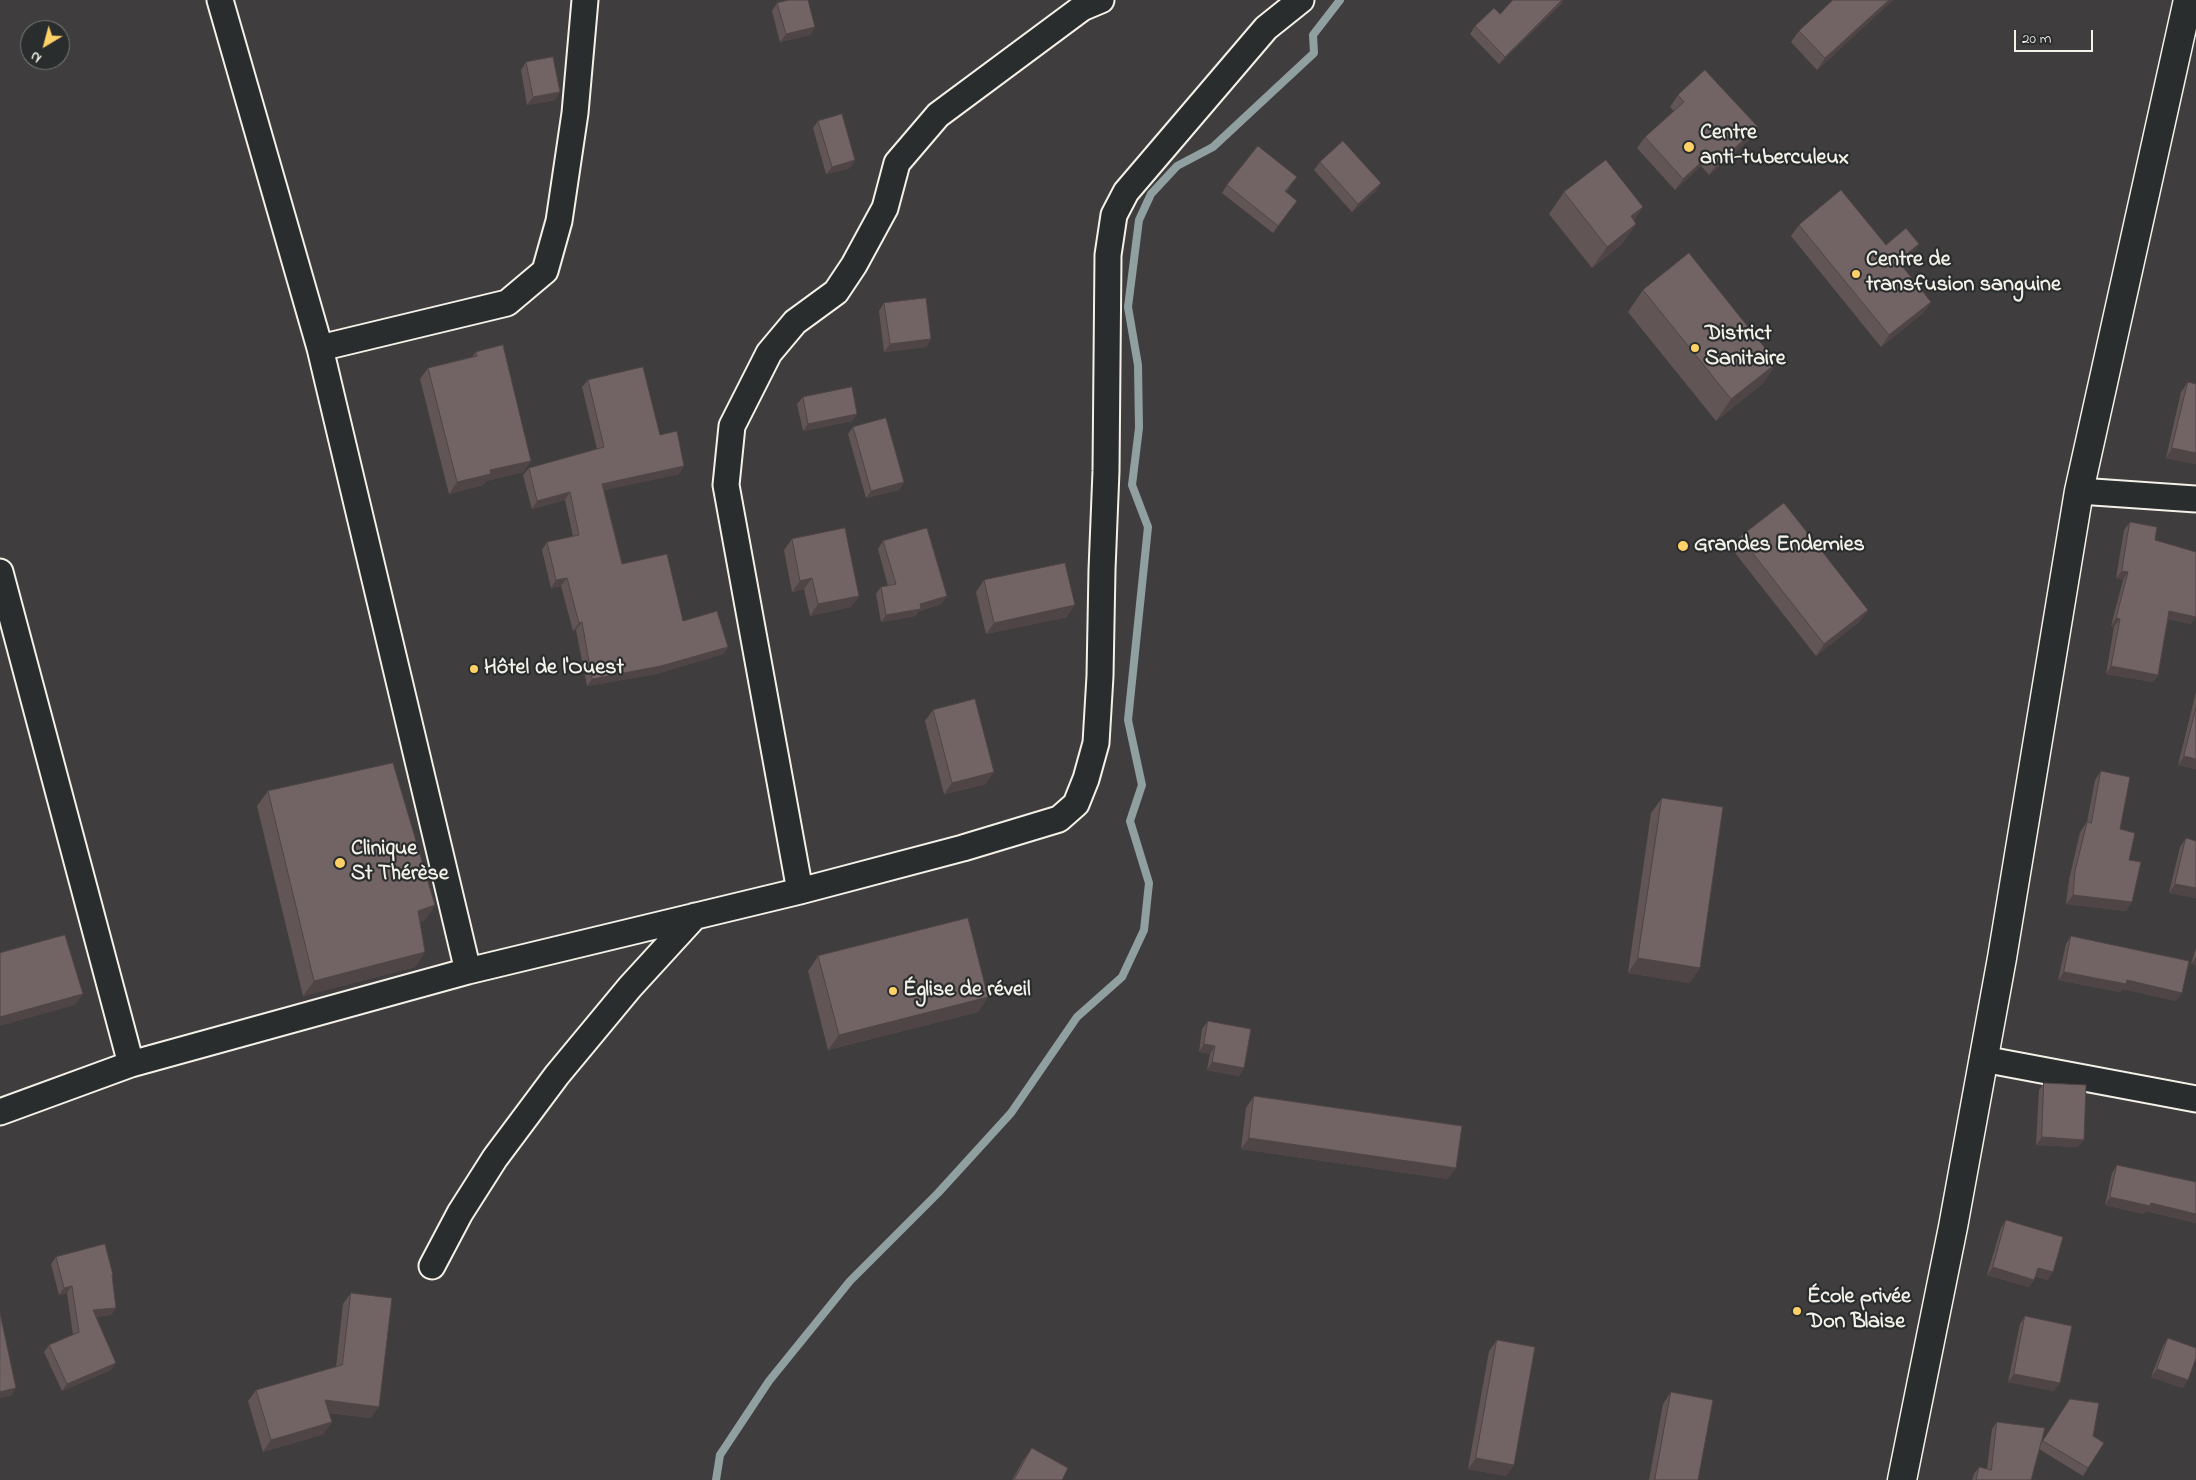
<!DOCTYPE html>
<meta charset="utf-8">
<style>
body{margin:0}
#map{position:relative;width:2196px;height:1480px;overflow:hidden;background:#403d3e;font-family:"Indie Flower",sans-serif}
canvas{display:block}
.north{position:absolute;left:20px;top:20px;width:50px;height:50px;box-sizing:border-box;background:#2a2d2e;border:1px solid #7b7b78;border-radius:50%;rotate:217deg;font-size:14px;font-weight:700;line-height:20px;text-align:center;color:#f4f1e8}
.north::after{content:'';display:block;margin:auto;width:18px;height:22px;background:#ffd166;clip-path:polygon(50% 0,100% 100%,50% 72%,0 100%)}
.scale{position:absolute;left:2014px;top:30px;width:79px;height:22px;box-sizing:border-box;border:2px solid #f4f1e8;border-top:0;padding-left:6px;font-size:15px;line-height:18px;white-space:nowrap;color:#f4f1e8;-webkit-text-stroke:4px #2a2d2e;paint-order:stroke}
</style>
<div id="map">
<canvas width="2196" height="1480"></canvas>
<div class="north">N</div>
<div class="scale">20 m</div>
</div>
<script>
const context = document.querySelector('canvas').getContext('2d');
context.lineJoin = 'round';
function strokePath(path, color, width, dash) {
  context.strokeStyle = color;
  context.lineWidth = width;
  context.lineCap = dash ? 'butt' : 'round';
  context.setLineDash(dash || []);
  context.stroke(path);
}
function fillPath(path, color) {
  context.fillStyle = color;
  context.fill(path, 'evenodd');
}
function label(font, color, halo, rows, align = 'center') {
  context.font = font + ' "Indie Flower",sans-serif';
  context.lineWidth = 4.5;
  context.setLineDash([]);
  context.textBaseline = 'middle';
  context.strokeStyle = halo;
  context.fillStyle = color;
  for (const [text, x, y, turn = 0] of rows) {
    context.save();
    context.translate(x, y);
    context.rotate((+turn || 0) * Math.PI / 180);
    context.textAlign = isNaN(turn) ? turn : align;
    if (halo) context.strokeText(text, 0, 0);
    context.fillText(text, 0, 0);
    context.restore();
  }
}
const stream = new Path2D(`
 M 716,1480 L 720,1455 L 769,1381 L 850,1281 L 938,1193 L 1011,1113 L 1077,1017 L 1122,977 L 1144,930 L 1149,883 L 1130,821 L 1142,785 L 1128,720 L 1148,527 L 1132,485 L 1139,428 L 1138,365 L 1128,307 L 1139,220 L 1151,194 L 1177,166 L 1213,147 L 1314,53 L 1313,35 L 1340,0`);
const street = new Path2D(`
 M 220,0 L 320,348 L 468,971
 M 320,348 L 507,303 L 545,271 L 559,221 L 575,113 L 585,0
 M 2079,491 L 2196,499
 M 0,572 L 131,1064
 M 800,891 L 726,485 L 732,426 L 769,353 L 795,322 L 836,292 L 854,265 L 885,208 L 897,163 L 938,115 L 1082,8 L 1101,0
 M 1983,1059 L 2196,1099
 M 0,1112 L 131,1064 L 468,971 L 800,891 L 963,848 L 1059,819 L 1076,804 L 1086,779 L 1096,743 L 1100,676 L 1102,570 L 1106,471 L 1108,255 L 1114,215 L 1126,192 L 1266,28 L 1301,0
 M 432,1266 L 460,1213 L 495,1158 L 557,1075 L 630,987 L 695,916`);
const secondary = new Path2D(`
 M 1902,1480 L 1953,1227 L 2002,958 L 2079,491 L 2188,0`);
const wall = new Path2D(`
 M 1833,0 L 1893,0 L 1817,70 L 1791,42 L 1799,31 Z
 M 1563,2 L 1499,64 L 1470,34 L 1475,26 L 1500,14 Z
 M 777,3 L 815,27 L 810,35 L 780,42 L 772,11 Z
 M 526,62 L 560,92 L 555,100 L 527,105 L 521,70 Z
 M 1678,95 L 1758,127 L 1750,139 L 1709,175 L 1701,166 L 1675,190 L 1637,148 L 1645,137 L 1674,111 L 1670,107 Z
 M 818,121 L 855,160 L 850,168 L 826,174 L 813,128 Z
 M 1320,162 L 1381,183 L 1376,191 L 1352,212 L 1314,170 Z
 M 1227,185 L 1291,185 L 1286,192 L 1297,201 L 1273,233 L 1222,193 Z
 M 1564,192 L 1643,207 L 1634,220 L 1636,224 L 1621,245 L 1592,268 L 1549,214 Z
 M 1799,225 L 1886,245 L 1911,255 L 1900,264 L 1931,302 L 1923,313 L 1881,347 L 1791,236 Z
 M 1643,290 L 1777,363 L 1762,384 L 1716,421 L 1628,312 Z
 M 884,303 L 931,339 L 926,347 L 884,352 L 879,311 Z
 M 476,352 L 531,461 L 523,472 L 486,481 L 483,485 L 449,494 L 420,379 L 428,368 L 472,357 Z
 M 588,380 L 660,435 L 679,474 L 604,490 L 622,564 L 683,621 L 728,647 L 723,654 L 656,674 L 587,686 L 576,630 L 573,631 L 561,586 L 551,588 L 542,550 L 547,542 L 573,536 L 565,500 L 532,509 L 523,475 L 529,468 L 597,449 L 582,387 Z
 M 2188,382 L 2196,464 L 2166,458 L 2181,392 Z
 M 803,397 L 857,414 L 852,421 L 803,431 L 797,404 Z
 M 853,427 L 904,482 L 899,490 L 866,498 L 848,434 Z
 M 2130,522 L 2155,540 L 2191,624 L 2168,619 L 2158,675 L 2153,682 L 2106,674 L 2114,627 L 2111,626 L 2123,580 L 2116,578 L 2124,530 Z
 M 1740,537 L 1868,610 L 1860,621 L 1816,656 L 1732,549 Z
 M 792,539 L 859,596 L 851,607 L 810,616 L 804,589 L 792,592 L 784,550 Z
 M 883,541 L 942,604 L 919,611 L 915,616 L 881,622 L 876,594 L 881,587 L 888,586 L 878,549 Z
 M 984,580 L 1067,617 L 986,634 L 976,592 Z
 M 2196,692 L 2196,769 L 2178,765 Z
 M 933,710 L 986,784 L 944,794 L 925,721 Z
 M 2101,771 L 2129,860 L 2132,902 L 2126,911 L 2066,904 L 2069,880 L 2080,832 L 2087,822 L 2095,780 Z
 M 268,791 L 435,905 L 425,920 L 420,922 L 425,952 L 415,967 L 303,996 L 257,806 Z
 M 1662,798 L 1690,983 L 1628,973 L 1651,813 Z
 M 2186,838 L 2196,841 L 2196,898 L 2169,893 L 2180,847 Z
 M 2071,936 L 2176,1001 L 2123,989 L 2120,992 L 2058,980 L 2066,944 Z
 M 2196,948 L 2196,965 L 2191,964 Z
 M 818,956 L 988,997 L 978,1012 L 828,1050 L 808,971 Z
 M 1208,1021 L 1244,1068 L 1239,1076 L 1207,1070 L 1210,1054 L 1199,1052 L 1202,1029 Z
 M 2044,1083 L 2078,1147 L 2036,1145 L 2039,1090 Z
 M 1254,1096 L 1448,1179 L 1241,1149 L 1246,1108 Z
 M 2117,1165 L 2196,1182 L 2196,1223 L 2146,1211 L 2144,1214 L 2105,1205 L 2112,1173 Z
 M 2006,1220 L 2048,1280 L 2035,1276 L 2034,1280 L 2029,1287 L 1987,1275 L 2001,1228 Z
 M 56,1257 L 112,1277 L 116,1308 L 111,1315 L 96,1317 L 111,1370 L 62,1391 L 44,1352 L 49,1345 L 73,1335 L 67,1293 L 59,1295 L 51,1264 Z
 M 351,1293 L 371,1418 L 329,1413 L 324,1434 L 263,1452 L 248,1401 L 256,1390 L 336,1367 L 343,1304 Z
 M 2025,1316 L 2054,1391 L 2008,1382 L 2020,1324 Z
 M 2168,1338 L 2183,1388 L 2151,1377 L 2163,1346 Z
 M 1497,1340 L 1514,1465 L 1506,1476 L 1468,1469 L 1489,1351 Z
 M 1671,1392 L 1698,1480 L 1649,1480 L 1663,1404 Z
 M 2070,1399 L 2088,1468 L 2083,1476 L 2039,1449 L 2031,1480 L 1972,1480 L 1974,1474 L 1979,1467 L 1987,1469 L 1992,1429 L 1997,1422 L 2040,1445 Z
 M 1032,1448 L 1062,1480 L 1012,1480 L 1024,1459 Z`);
const shadedWall = new Path2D(`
 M 1562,0 L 1564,0 L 1499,64 L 1505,57 Z
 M 1889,0 L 1893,0 L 1817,70 L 1825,58 Z
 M 815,27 L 810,35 L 780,42 L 786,34 Z
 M 560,92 L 555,100 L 527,105 L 533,97 Z
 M 1758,127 L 1750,139 L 1709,175 L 1717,164 Z
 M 1709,155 L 1701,166 L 1675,190 L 1683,179 Z
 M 855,160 L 850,168 L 826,174 L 832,167 Z
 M 1381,183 L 1376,191 L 1352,212 L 1358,204 Z
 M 1643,207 L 1628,228 L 1631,216 Z
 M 1636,224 L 1621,245 L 1592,268 L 1607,247 Z
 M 1919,244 L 1911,255 L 1890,272 L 1898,261 Z
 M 1931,302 L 1923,313 L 1881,347 L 1889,335 Z
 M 931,339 L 926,347 L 884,352 L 890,344 Z
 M 1777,363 L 1762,384 L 1716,421 L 1731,399 Z
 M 857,414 L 852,421 L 803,431 L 808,424 Z
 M 2172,448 L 2196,453 L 2196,464 L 2166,458 Z
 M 531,461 L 523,472 L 486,481 L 483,485 L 449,494 L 457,482 L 490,470 Z
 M 684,466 L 679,474 L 597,492 L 602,484 Z
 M 904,482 L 899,490 L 866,498 L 871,491 Z
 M 570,492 L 565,500 L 532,509 L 537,501 Z
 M 2122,571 L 2128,572 L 2123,580 L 2116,578 Z
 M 567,578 L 561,586 L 551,588 L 556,580 Z
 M 812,578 L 804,589 L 792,592 L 800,581 Z
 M 859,596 L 851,607 L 810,616 L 818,604 Z
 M 947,596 L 942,604 L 919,611 L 915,616 L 881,622 L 886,615 Z
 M 1075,605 L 1067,617 L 986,634 L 994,623 Z
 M 1868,610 L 1860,621 L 1816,656 L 1824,644 Z
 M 2169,611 L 2196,617 L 2191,624 L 2164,618 Z
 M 2116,618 L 2120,619 L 2114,627 L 2111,626 Z
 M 582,622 L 576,630 L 573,631 L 579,623 Z
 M 728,647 L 723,654 L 656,674 L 587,686 L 592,679 Z
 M 2111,666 L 2158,675 L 2153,682 L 2106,674 Z
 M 2184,756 L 2196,759 L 2196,769 L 2178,765 Z
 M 994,772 L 986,784 L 944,794 L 952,783 Z
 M 2175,884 L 2196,888 L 2196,898 L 2169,893 Z
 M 2073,895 L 2132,902 L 2126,911 L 2066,904 Z
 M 435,905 L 425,920 L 407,926 L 418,911 Z
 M 425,952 L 415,967 L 303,996 L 314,981 Z
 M 2196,957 L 2196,965 L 2191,964 Z
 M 1638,958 L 1700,968 L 1690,983 L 1628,973 Z
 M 2064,972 L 2127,980 L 2182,993 L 2176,1001 L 2123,989 L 2120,992 L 2058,980 Z
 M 83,994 L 75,1005 L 0,1026 L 0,1017 Z
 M 988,997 L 978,1012 L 828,1050 L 839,1035 Z
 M 1204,1044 L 1215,1046 L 1210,1054 L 1199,1052 Z
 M 1212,1062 L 1244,1068 L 1239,1076 L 1207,1070 Z
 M 2042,1137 L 2084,1140 L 2078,1147 L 2036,1145 Z
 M 1249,1138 L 1456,1168 L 1448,1179 L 1241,1149 Z
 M 2110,1197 L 2151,1203 L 2196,1214 L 2196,1223 L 2146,1211 L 2144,1214 L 2105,1205 Z
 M 1993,1267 L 2034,1280 L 2029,1287 L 1987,1275 Z
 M 2038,1268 L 2053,1272 L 2048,1280 L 2032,1276 Z
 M 72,1286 L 67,1293 L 59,1295 L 64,1288 Z
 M 116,1308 L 111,1315 L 88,1318 L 93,1310 Z
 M 116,1363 L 111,1370 L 62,1391 L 67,1384 Z
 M 2157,1369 L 2188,1380 L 2183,1388 L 2151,1377 Z
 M 2014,1374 L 2060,1383 L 2054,1391 L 2008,1382 Z
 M 16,1388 L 11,1396 L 0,1398 L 0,1392 Z
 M 325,1400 L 379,1407 L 371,1418 L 317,1411 Z
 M 332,1422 L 324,1434 L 263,1452 L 271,1440 Z
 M 1476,1458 L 1514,1465 L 1506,1476 L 1468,1469 Z`);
const building = new Path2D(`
 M 789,0 L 808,0 L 815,27 L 786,34 L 777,3 Z
 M 1513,0 L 1562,0 L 1505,57 L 1475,26 L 1494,8 L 1500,14 Z
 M 1833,0 L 1889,0 L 1825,58 L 1799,31 Z
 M 553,57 L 560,92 L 533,97 L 526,62 Z
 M 1705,70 L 1758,127 L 1717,164 L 1709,155 L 1683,179 L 1645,137 L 1684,102 L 1678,95 Z
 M 842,114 L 855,160 L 832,167 L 818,121 Z
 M 1343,141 L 1381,183 L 1358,204 L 1320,162 Z
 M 1258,146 L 1297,177 L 1285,191 L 1297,201 L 1278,226 L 1227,185 Z
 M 1606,160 L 1643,207 L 1631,216 L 1636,224 L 1607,247 L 1564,192 Z
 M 1841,190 L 1886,245 L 1906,228 L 1919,244 L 1898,261 L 1931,302 L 1889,335 L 1799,225 Z
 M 1689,253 L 1777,363 L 1731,399 L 1643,290 Z
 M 926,298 L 931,339 L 890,344 L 884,303 Z
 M 503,345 L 531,461 L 490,470 L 491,474 L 457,482 L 428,368 L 477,356 L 476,352 Z
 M 643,367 L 660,435 L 677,431 L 684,466 L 602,484 L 622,564 L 667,554 L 683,621 L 717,611 L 728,647 L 661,666 L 592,679 L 582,622 L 579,623 L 567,578 L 556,580 L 547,542 L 579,535 L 570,492 L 537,501 L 529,468 L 604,447 L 588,380 Z
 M 2188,382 L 2196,384 L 2196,453 L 2172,448 Z
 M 852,387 L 857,414 L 808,424 L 803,397 Z
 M 886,418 L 904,482 L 871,491 L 853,427 Z
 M 1784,503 L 1868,610 L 1824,644 L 1740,537 Z
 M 2130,522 L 2157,527 L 2155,540 L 2196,552 L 2196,617 L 2169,611 L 2158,675 L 2111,666 L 2120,619 L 2116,618 L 2128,572 L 2122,571 Z
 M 845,528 L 859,596 L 818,604 L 812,578 L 800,581 L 792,539 Z
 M 927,528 L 947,596 L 920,604 L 921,609 L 886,615 L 881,587 L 896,584 L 883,541 Z
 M 1065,563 L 1075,605 L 994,623 L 984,580 Z
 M 975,699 L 994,772 L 952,783 L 933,710 Z
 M 2196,708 L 2196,759 L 2184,756 Z
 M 393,763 L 435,905 L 418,911 L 425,952 L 314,981 L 268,791 Z
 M 2101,771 L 2130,777 L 2120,829 L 2135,833 L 2129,860 L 2141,862 L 2132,902 L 2073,895 L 2075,871 L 2087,822 L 2091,823 Z
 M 1662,798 L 1723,807 L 1700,968 L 1638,958 Z
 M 2186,838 L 2196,841 L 2196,888 L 2175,884 Z
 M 968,918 L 988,997 L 839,1035 L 818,956 Z
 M 65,935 L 83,994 L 0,1017 L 0,953 Z
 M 2071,936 L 2189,961 L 2182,993 L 2127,980 L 2126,984 L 2064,972 Z
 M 1208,1021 L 1251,1029 L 1244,1068 L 1212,1062 L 1215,1046 L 1204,1044 Z
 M 2044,1083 L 2086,1085 L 2084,1140 L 2042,1137 Z
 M 1254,1096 L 1462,1126 L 1456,1168 L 1249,1138 Z
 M 2117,1165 L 2196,1182 L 2196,1214 L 2151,1203 L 2150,1206 L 2110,1197 Z
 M 2006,1220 L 2063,1237 L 2053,1272 L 2038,1268 L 2034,1280 L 1993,1267 Z
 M 105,1244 L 113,1275 L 112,1275 L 116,1308 L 93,1310 L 116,1363 L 67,1384 L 49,1345 L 79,1332 L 72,1286 L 64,1288 L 56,1257 Z
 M 351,1293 L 392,1298 L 379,1407 L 325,1400 L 332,1422 L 271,1440 L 256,1390 L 342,1365 Z
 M 0,1313 L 16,1388 L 0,1392 Z
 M 2025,1316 L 2072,1326 L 2060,1383 L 2014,1374 Z
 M 2168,1338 L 2196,1348 L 2196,1358 L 2188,1380 L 2157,1369 Z
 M 1497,1340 L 1535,1347 L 1514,1465 L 1476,1458 Z
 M 1671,1392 L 1713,1400 L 1698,1480 L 1655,1480 Z
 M 2070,1399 L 2099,1403 L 2093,1436 L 2104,1443 L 2088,1468 L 2043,1441 Z
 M 1997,1422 L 2045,1428 L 2031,1480 L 1976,1480 L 1979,1467 L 1991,1470 Z
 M 1032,1448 L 1068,1468 L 1062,1480 L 1014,1480 Z`);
const markers = [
 [1689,147,6,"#ffd166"],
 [1856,274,5,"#ffd166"],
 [1695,348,5,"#ffd166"],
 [1683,546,6,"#ffd166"],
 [474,669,5,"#ffd166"],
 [340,863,6,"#ffd166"],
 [893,991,5,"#ffd166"],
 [1797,1311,5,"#ffd166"]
];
const poiNames = [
 ["Centre",1700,134],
 ["anti-tuberculeux",1700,159],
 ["Centre de",1866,261],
 ["transfusion sanguine",1866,286],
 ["District",1705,335],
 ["Sanitaire",1705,360],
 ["Grandes Endemies",1694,546],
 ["Hôtel de l'Ouest",484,669],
 ["Clinique",351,850],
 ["St Thérèse",351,875],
 ["Église de réveil",903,991],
 ["École privée",1807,1298],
 ["Don Blaise",1807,1323]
];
strokePath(stream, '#90a0a1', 8);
strokePath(street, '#f4f1e8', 29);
strokePath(secondary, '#f4f1e8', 31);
strokePath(street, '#2a2d2e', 25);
strokePath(secondary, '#2a2d2e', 28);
fillPath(wall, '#625556');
fillPath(shadedWall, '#504546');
fillPath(building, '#726364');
strokePath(building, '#504546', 1);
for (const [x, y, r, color] of markers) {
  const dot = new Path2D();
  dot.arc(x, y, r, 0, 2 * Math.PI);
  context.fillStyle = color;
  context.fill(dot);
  strokePath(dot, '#2a2d2e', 2);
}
label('bold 22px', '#f4f1e8', '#2a2d2e', poiNames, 'left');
</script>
